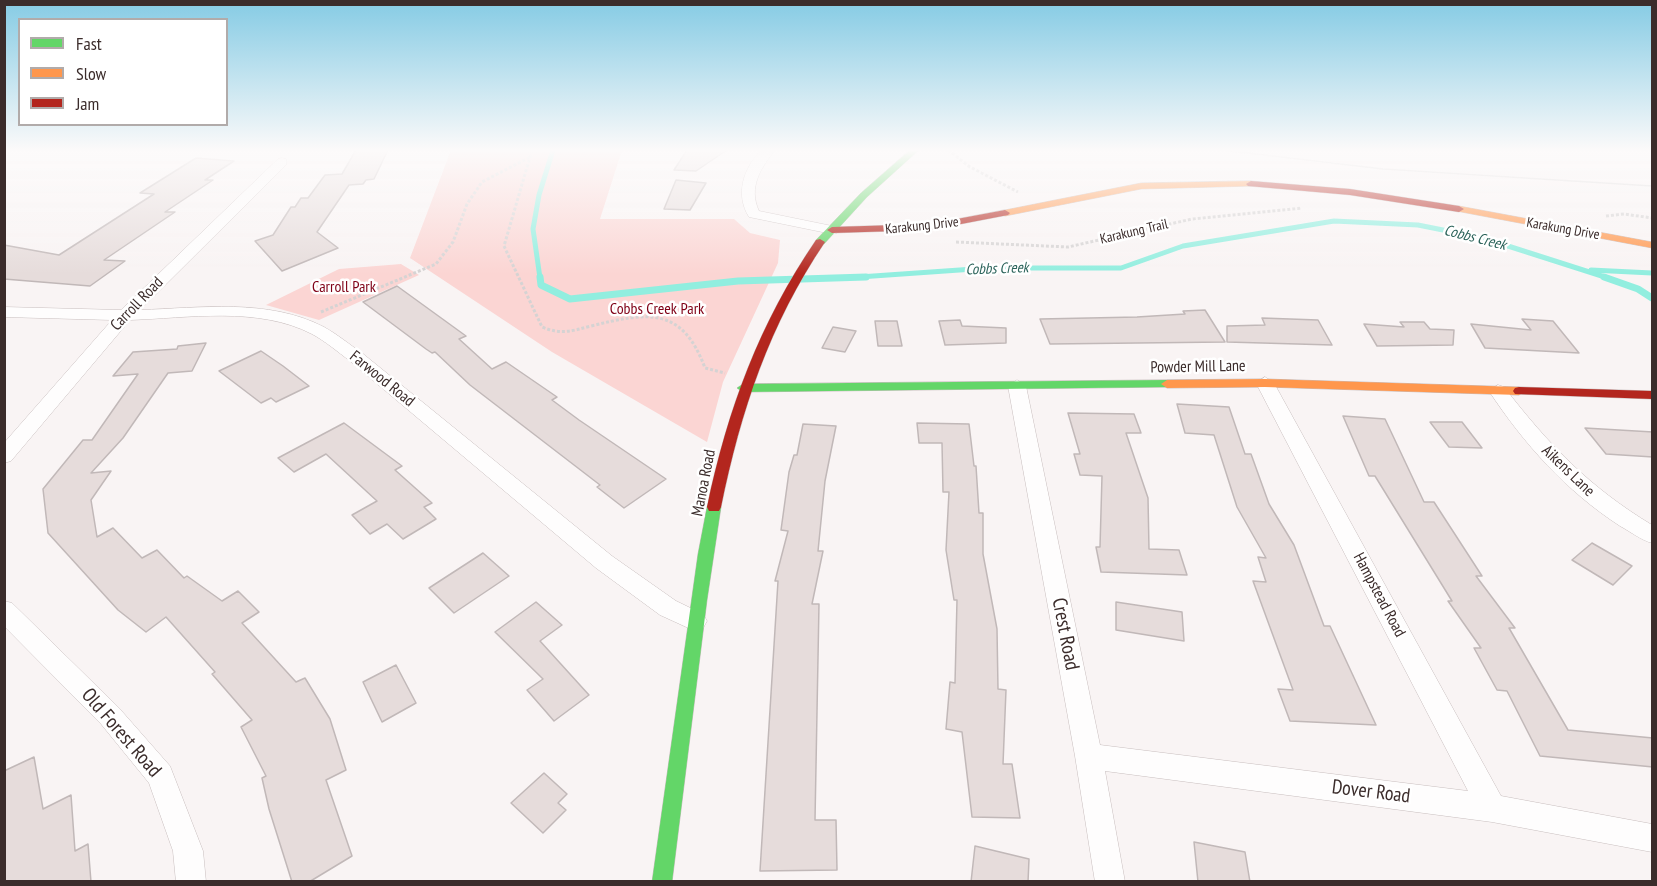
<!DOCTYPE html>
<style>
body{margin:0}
#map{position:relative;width:1657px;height:886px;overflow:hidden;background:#f9f4f4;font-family:"PT Sans Narrow",sans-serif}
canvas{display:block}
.frame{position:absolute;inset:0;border:6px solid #3b2c2b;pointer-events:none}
.legend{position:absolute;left:18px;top:18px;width:210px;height:108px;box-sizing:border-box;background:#fff;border:2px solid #b1abaa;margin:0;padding:8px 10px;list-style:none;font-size:18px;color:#3b2c2b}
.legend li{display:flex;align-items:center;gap:12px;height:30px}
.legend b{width:30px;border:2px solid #b1abaa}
</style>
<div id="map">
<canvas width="1657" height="886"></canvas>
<div class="frame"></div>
<ul class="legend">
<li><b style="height:8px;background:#63d668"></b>Fast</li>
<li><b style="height:8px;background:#ff974d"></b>Slow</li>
<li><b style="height:8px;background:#b3261e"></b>Jam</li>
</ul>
</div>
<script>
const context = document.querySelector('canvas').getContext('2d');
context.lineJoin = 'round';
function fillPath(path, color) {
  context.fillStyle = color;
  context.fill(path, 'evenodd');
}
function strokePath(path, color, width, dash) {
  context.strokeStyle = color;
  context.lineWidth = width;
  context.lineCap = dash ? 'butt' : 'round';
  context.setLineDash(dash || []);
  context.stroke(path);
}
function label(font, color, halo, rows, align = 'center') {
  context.font = font + ' "PT Sans Narrow",sans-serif';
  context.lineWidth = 5;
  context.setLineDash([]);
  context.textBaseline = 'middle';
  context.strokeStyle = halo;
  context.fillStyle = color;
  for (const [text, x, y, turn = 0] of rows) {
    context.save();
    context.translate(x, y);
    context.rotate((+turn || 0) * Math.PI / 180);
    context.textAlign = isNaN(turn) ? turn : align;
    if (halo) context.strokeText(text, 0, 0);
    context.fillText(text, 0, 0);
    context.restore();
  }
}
const green = new Path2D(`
 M 451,150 L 622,150 L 600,219 L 734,219 L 750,233 L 780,240 L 778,263 L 723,382 L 707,442 L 552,352 L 410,258 Z
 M 401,264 L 419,275 L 319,320 L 266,305 L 339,269 Z`);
const streamFar1 = new Path2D(`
 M 1591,270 L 1652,273
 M 540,278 L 533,229 L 539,195 L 553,150
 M 845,278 L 988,268 L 1121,268 L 1183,246 L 1334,221 L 1418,225 L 1483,238 L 1608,278`);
const stream = new Path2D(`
 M 540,277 L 541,285 L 570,299 L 738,281 L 866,277
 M 1604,277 L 1638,289 L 1652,298`);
const building = new Path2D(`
 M 356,150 L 388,150 L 374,179 L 366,180 L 363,184 L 349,185 L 317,232 L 338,248 L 282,271 L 255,241 L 273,235 L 291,207 L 295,207 L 301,198 L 308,198 L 325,175 L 342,174 Z
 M 687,150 L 727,150 L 696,171 L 674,170 Z
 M 196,158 L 234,161 L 205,180 L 213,180 L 165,212 L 175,212 L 104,260 L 125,261 L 90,286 L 4,279 L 4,245 L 59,255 L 154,194 L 140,193 Z
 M 676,180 L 706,183 L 690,210 L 664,209 Z
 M 397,286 L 466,336 L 459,339 L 492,369 L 506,362 L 557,397 L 552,400 L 579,420 L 666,479 L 624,508 L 597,487 L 600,485 L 470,385 L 435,352 L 432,353 L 426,349 L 363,302 Z
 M 1205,310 L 1225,342 L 1050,344 L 1040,319 L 1137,317 L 1185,314 L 1183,311 Z
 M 1262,318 L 1318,320 L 1332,345 L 1227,342 L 1227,326 L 1265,325 Z
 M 1522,319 L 1553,321 L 1579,353 L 1485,348 L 1471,324 L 1531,330 Z
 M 960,320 L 962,326 L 1006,328 L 1006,343 L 945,345 L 939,321 Z
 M 875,321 L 897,321 L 902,346 L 878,346 Z
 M 1400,322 L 1424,322 L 1430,329 L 1454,330 L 1453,345 L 1377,346 L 1364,324 L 1404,327 Z
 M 833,327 L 856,331 L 845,352 L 822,348 Z
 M 206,343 L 192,371 L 168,373 L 123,438 L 91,473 L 111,471 L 91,500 L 97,537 L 113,528 L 142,558 L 157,550 L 184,578 L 187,576 L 222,601 L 238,591 L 259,612 L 242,623 L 296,682 L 305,678 L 330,719 L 346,770 L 326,780 L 352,856 L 309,882 L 292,882 L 269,809 L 262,778 L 266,776 L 241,727 L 252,720 L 212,674 L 215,672 L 166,617 L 146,632 L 118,610 L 48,533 L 43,489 L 83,440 L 92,440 L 138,374 L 113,376 L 133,352 L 177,349 L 178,346 Z
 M 261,351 L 283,366 L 309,386 L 276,402 L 271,398 L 261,403 L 219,371 Z
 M 1177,404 L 1229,407 L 1245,454 L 1251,454 L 1269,504 L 1294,545 L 1324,626 L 1330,626 L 1376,725 L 1290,721 L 1278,689 L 1293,690 L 1253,581 L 1266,582 L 1258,557 L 1266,558 L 1237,507 L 1214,435 L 1185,433 Z
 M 1068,413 L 1134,414 L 1141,433 L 1126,433 L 1148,498 L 1149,549 L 1179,550 L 1187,575 L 1101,572 L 1096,547 L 1100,547 L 1102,476 L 1080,475 L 1074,454 L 1080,454 Z
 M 1343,416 L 1385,419 L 1424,502 L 1434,502 L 1482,576 L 1476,576 L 1515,628 L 1509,628 L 1568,730 L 1653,738 L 1653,767 L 1540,756 L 1507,691 L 1497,690 L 1474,648 L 1481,648 L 1448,601 L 1452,601 L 1375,476 L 1369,476 Z
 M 1430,422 L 1462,422 L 1482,448 L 1449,447 Z
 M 344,423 L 402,466 L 395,470 L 432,503 L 424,507 L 436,519 L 403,539 L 387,524 L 370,534 L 352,515 L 377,501 L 326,454 L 294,472 L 278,458 Z
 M 917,423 L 969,424 L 974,466 L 976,466 L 979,513 L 983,513 L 983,554 L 997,629 L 998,689 L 1006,690 L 1003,764 L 1012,764 L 1020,818 L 972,817 L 962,732 L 946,729 L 950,682 L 955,683 L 957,600 L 954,600 L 946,550 L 949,492 L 943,492 L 942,443 L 919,443 Z
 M 803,424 L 836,426 L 825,481 L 818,551 L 823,551 L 812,604 L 819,604 L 815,820 L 836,820 L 837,870 L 760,871 L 778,581 L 775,581 L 788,531 L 781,530 L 789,472 L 794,455 L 797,455 Z
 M 1585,428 L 1653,432 L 1653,457 L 1606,454 Z
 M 1592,543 L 1632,566 L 1613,585 L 1572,560 Z
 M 483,553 L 509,576 L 454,613 L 429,588 Z
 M 536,602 L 562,625 L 540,641 L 589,695 L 554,721 L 527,690 L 543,679 L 495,632 Z
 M 1116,602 L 1182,612 L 1184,641 L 1116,630 Z
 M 396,665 L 416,703 L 382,722 L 363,682 Z
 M 34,757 L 43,809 L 71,795 L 75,851 L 88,844 L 91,882 L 4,882 L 4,771 Z
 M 544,773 L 567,794 L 558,803 L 566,810 L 543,833 L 511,803 Z
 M 1194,842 L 1245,852 L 1250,882 L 1198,882 Z
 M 975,846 L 1029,859 L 1028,882 L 971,882 Z`);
const path = new Path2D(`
 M 532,150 L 504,246 L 542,327 C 561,335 572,331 591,326 C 648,312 682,306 705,368 L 725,373
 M 948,150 L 970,167 L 1018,192
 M 1606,216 L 1624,214 L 1652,218
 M 956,242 L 1068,247 L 1192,219 L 1302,208
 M 321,312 L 436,264 L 453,242 L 467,204 L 482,182 L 530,157`);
const street = new Path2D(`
 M 762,150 L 775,150 C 761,168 748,187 759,211 L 837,227 L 839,230 L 837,233 L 832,234 L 749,217 C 735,195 743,167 762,150 Z
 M 282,158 L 286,159 L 286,165 L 140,310 C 200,308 268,298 324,327 C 337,334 350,345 362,353 L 612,556 L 676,601 L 703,614 L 707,621 L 703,628 L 695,631 L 660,615 L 596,568 L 350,361 C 338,352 325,341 312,334 C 258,306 188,318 130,320 L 11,461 L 4,463 L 4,443 L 112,320 L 4,317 L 4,307 L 121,310 L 278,159 Z
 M 1265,377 L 1274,383 L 1501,796 L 1652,824 L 1652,852 L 1492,822 L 1105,771 L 1125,882 L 1095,882 L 1075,756 L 1008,386 L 1017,380 L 1026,386 L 1100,745 L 1468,791 L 1256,383 Z
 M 1498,385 L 1504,387 C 1549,445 1589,487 1652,525 L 1652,543 C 1641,540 1631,532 1620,526 C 1566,491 1524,444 1489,391 Z
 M 4,601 L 12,603 L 119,708 L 170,766 L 203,851 L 206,882 L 176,882 L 173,851 L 149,783 L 101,724 L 4,626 Z`);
const fast = new Path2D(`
 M 910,150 L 919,150 L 867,197 L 824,244 L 816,244 L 816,240 L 861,193 Z
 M 1167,380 L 1171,381 L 1173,384 L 1171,387 L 743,392 L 737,388 L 743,384 Z
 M 714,502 L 719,503 L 721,507 L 707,600 L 672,882 L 652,882 L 698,554 L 707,507 L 709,503 Z`);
const slow = new Path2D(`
 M 1251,181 L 1256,184 L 1254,186 L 1141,189 L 1005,216 L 1000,213 L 1005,210 L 1141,183 Z
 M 1459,206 L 1652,242 L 1652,248 L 1456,211 L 1456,207 Z
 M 1265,379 L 1519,387 L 1525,391 L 1519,395 L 1265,387 L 1167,388 L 1161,384 L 1167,380 Z`);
const jam = new Path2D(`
 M 1251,181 L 1350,189 L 1459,206 L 1464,209 L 1459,212 L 1350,195 L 1248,186 L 1246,184 Z
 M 1005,210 L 1010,213 L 1008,215 L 930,230 L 832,233 L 827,230 L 832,227 L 930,224 Z
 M 820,239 L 825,242 C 769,325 741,410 721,507 L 719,511 L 709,511 L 707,507 C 728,408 759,324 816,240 Z
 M 1519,387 L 1652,391 L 1652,399 L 1515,394 L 1513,391 L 1515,388 Z`);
const tram = new Path2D(`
 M 1222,150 L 1383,169 L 1652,186`);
const farStreetnames = [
 ["Karakung Drive",922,226,-6],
 ["Karakung Drive",1563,229,10],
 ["Karakung Trail",1134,232,-13]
];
const farWaternames = [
 ["Cobbs Creek",1475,238,14],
 ["Cobbs Creek",997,269,-2]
];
const parkNames = [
 ["Carroll Park",344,287],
 ["Cobbs Creek Park",657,309]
];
const streetNames = [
 ["Carroll Road",137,304,-46],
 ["Powder Mill Lane",1198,367,-1],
 ["Farwood Road",382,379,39],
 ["Aikens Lane",1568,471,44],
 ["Manoa Road",704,483,-79],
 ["Hampstead Road",1379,595,62]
];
const nearStreetnames = [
 ["Crest Road",1065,634,79],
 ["Old Forest Road",121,733,49],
 ["Dover Road",1371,792,7]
];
fillPath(green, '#fbd5d3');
strokePath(streamFar1, '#91eedf', 5);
strokePath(stream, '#91eedf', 7);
fillPath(building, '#e6dcdb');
strokePath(building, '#c1b8b8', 1.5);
strokePath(street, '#c8bebe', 1);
strokePath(fast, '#c8bebe', 1);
strokePath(slow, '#c8bebe', 1);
strokePath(jam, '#c8bebe', 1);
strokePath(path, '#d5d3d3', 3, [3, 2]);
fillPath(street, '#fefdfd');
fillPath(fast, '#63d668');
fillPath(slow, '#ff974d');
fillPath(jam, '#b3261e');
strokePath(tram, '#dbd9d9', 1.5);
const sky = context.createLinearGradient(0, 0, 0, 274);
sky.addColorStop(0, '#85cbe4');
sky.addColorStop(0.55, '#fcfafa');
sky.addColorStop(1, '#fcfafa00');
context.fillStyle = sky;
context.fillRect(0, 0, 1657, 274);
label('14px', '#3b2c2b', '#fff', farStreetnames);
label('italic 15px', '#2b635a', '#fff', farWaternames);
label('16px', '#7f0016', '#fff', parkNames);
label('16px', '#3b2c2b', '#fff', streetNames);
label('20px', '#3b2c2b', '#fff', nearStreetnames);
</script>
